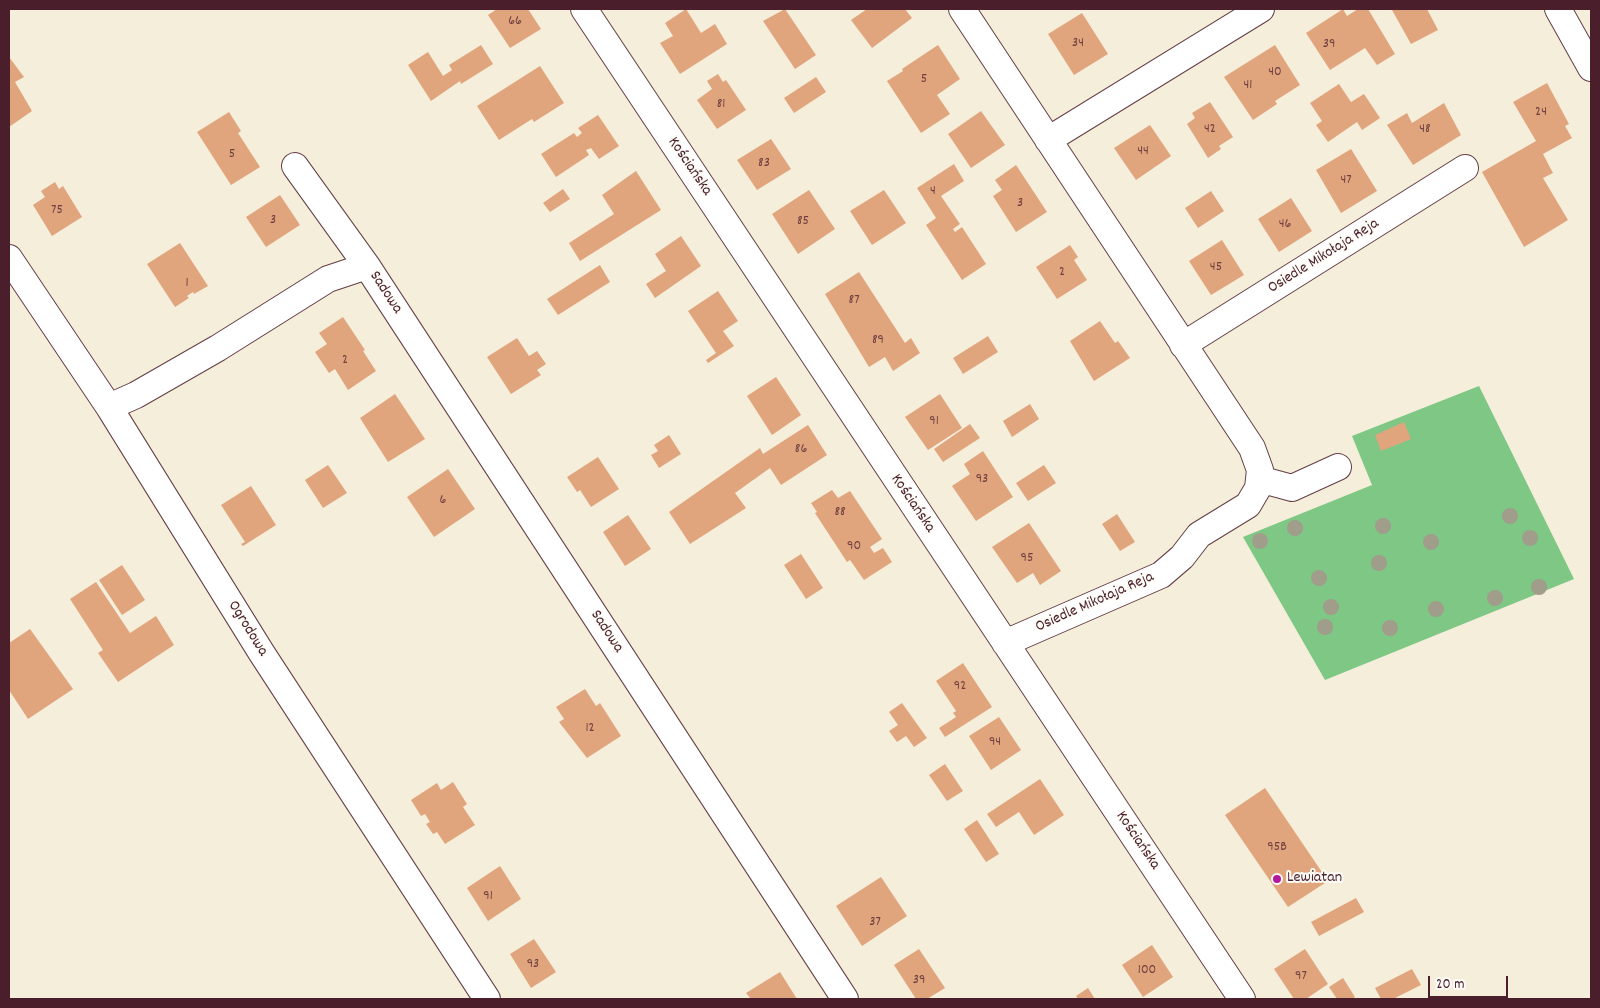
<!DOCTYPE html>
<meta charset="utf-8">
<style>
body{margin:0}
#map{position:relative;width:1600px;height:1008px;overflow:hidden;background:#f4eeda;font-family:Dekko,sans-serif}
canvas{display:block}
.frame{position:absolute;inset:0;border:10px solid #4a1f2b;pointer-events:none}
.scale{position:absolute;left:1428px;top:976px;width:80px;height:22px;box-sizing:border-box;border:2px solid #4a1f2b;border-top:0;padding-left:6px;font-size:15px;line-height:18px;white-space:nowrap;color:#4a1f2b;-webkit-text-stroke:4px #fdfcf7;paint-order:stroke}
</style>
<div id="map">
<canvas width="1600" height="1008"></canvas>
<div class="frame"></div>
<div class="scale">20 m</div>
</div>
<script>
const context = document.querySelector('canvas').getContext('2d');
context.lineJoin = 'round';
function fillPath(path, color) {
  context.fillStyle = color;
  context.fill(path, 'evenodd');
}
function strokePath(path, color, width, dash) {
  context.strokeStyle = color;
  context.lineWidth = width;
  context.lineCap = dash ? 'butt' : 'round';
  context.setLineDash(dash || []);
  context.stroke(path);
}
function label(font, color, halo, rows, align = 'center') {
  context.font = font + ' Dekko,sans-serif';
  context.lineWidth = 4;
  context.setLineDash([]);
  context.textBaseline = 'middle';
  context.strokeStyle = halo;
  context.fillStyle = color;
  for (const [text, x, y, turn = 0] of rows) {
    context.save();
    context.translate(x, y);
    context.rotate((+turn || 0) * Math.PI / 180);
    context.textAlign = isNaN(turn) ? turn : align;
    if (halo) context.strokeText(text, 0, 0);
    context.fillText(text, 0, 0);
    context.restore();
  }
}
const green = new Path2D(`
 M 1479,386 L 1574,579 L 1325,680 L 1243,537 L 1372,485 L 1352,436 Z`);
const building = new Path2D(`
 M 497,9 L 528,9 L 541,29 L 510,48 L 488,15 Z
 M 686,9 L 701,33 L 715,24 L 727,44 L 680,74 L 660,43 L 673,36 L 665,23 Z
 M 785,9 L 816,55 L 795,69 L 763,21 Z
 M 867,9 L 905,9 L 912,18 L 872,48 L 851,20 Z
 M 1343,9 L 1347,16 L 1358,9 L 1368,9 L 1395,54 L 1377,65 L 1365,48 L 1330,70 L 1306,33 Z
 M 1427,9 L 1438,30 L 1411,44 L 1392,10 Z
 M 1082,13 L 1108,54 L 1074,75 L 1048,34 Z
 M 481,45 L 493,64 L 461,84 L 460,81 L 431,101 L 408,65 L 428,52 L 443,76 L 452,70 L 449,65 Z
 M 938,45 L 960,79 L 937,95 L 950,114 L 921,133 L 887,81 L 903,71 L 902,69 Z
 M 1275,45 L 1300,85 L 1275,101 L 1277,104 L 1253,120 L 1224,77 Z
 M 9,57 L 24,77 L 15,82 L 32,111 L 9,127 Z
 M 540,66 L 564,103 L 534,122 L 532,119 L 499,140 L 477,106 Z
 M 718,74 L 723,82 L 726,80 L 746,110 L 717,129 L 697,100 L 712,89 L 707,81 Z
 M 816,77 L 826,92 L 794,113 L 784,98 Z
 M 1547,83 L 1569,124 L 1565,126 L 1572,138 L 1543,154 L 1553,173 L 1543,178 L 1568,220 L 1524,247 L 1482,172 L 1536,141 L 1513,102 Z
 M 1339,84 L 1351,102 L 1364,94 L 1380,118 L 1362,130 L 1357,122 L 1328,142 L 1316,125 L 1322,121 L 1310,103 Z
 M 1210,102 L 1233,137 L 1219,146 L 1221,149 L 1208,158 L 1187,124 L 1195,118 L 1192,113 Z
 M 1444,103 L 1461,135 L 1413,165 L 1387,125 L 1407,113 L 1412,123 Z
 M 981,111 L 1005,145 L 971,168 L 948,134 Z
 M 229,112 L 241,131 L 238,133 L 260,167 L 231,185 L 197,132 Z
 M 598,115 L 619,146 L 599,159 L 591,148 L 586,150 L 589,155 L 556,177 L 541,154 L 574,133 L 577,137 L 582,133 L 578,128 Z
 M 1150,125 L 1171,156 L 1136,180 L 1114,148 Z
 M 771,139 L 791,169 L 757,190 L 737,160 Z
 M 1351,149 L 1377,191 L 1341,213 L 1316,170 Z
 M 954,164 L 964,181 L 941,196 L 960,224 L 953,229 L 955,232 L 962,227 L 986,264 L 962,280 L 926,225 L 936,218 L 917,188 Z
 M 1016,165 L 1047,212 L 1016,232 L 993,196 L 1002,190 L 995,180 Z
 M 636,171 L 661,210 L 580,261 L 569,243 L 614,214 L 602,195 Z
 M 55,182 L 59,189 L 63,186 L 82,217 L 52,236 L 33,205 L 45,197 L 41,191 Z
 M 563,189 L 570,199 L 550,212 L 543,203 Z
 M 809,190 L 835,229 L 798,254 L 772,214 Z
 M 884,190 L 906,223 L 872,245 L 850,211 Z
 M 1211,191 L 1224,211 L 1198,228 L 1185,208 Z
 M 280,195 L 300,225 L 266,247 L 246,217 Z
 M 1291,198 L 1312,231 L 1279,252 L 1258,219 Z
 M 681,236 L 701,266 L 655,298 L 646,284 L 666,271 L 655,254 Z
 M 1222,240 L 1244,275 L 1211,295 L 1189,261 Z
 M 180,243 L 208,286 L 194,294 L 193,292 L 187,296 L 189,298 L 175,307 L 147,264 Z
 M 1070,245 L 1078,257 L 1074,260 L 1087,280 L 1057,299 L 1036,267 Z
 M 600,265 L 610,282 L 558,315 L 547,299 Z
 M 859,272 L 905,343 L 911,338 L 920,353 L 893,371 L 885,357 L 869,367 L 825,294 Z
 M 718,291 L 738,321 L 723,331 L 734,346 L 708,363 L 706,360 L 716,353 L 688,311 Z
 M 343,317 L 365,350 L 363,351 L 376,371 L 348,390 L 335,369 L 329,373 L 315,352 L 327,344 L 319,333 Z
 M 1100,321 L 1115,343 L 1118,341 L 1130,358 L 1094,381 L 1070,341 Z
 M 988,336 L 998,352 L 963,374 L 953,358 Z
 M 517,338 L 529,356 L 537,351 L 546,364 L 537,370 L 541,375 L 511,394 L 487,357 Z
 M 776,377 L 801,415 L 772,435 L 747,396 Z
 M 395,394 L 425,439 L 388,462 L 360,418 Z
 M 940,394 L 962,428 L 928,450 L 905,417 Z
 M 1030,404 L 1039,419 L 1012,437 L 1003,421 Z
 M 1404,422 L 1411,439 L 1381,451 L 1375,435 Z
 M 970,424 L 980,438 L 943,462 L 934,449 Z
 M 808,425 L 827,455 L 781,485 L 770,468 L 735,493 L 746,508 L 690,544 L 669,512 L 760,448 L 763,454 Z
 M 669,435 L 681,454 L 659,468 L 651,455 L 658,451 L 654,445 Z
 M 983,451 L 1013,497 L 976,521 L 952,486 L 970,474 L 964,464 Z
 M 598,457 L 619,489 L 591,507 L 580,490 L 577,492 L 567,477 Z
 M 328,465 L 347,493 L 323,508 L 305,480 Z
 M 1044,465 L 1056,483 L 1028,501 L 1016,483 Z
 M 448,469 L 475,509 L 434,537 L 407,497 Z
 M 251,486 L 276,525 L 243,546 L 241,544 L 245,542 L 221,505 Z
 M 832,490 L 838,498 L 850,491 L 882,539 L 870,547 L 874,553 L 883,548 L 892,562 L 864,580 L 850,560 L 847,562 L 815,513 L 817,512 L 811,503 Z
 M 1117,514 L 1135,542 L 1120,551 L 1102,524 Z
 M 628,515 L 651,549 L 625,566 L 603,532 Z
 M 1029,523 L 1061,571 L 1040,585 L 1033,573 L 1017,583 L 992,547 Z
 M 801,554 L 823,588 L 806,599 L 784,565 Z
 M 122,565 L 145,600 L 122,615 L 99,580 Z
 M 96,582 L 130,633 L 156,616 L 174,645 L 118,682 L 98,653 L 103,650 L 70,599 Z
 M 30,629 L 73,689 L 28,719 L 9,690 L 9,643 Z
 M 963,663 L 992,707 L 945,737 L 939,728 L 956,717 L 953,713 L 956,711 L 936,681 Z
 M 585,689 L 596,706 L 600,703 L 621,736 L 587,758 L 559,722 L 564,719 L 556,707 Z
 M 902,703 L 927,738 L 914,747 L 906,736 L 897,742 L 889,731 L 898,725 L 889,712 Z
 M 999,717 L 1021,750 L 991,770 L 969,736 Z
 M 945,764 L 963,791 L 947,801 L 929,775 Z
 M 1040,779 L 1064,815 L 1034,835 L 1019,812 L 996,827 L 987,814 Z
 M 453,782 L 467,804 L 463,807 L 475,825 L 445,844 L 437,832 L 433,834 L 426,824 L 430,822 L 425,814 L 421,816 L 411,800 L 437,783 L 441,790 Z
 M 1265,788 L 1328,881 L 1288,907 L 1225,815 Z
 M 977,820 L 999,854 L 986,862 L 964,829 Z
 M 500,866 L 521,899 L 488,921 L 467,888 Z
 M 881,877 L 907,916 L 862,946 L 836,906 Z
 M 1356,898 L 1364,912 L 1319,936 L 1311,922 Z
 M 534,939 L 556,972 L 531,988 L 510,954 Z
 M 1152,945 L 1173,977 L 1143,997 L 1122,965 Z
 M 919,949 L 945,988 L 927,999 L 916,999 L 894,965 Z
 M 1305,949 L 1328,984 L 1306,999 L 1294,999 L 1274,969 Z
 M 1412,969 L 1421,985 L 1393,999 L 1381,999 L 1375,988 Z
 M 780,972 L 797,999 L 751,999 L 746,993 Z
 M 1343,978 L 1355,997 L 1352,999 L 1337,999 L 1329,987 Z
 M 1088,988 L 1095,999 L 1078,999 L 1076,996 Z`);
const minor = new Path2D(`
 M 584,9 L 1242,999
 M 962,9 L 1252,448 L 1260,470 L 1258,488 L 1248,505 L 1199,535 L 1182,557 L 1161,575 L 1005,643
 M 1558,9 L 1591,68
 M 1048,140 L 1261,9
 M 295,166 L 367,266
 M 9,258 L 109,407 L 261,652 L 487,999
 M 1183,345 L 1465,168
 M 109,407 L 136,395 L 218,348 L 328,279 L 367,266 L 845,999
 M 1259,479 L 1292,488 L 1338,467`);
const trees = [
 [1510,516],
 [1383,526],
 [1295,528],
 [1530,538],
 [1260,541],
 [1431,542],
 [1379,563],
 [1319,578],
 [1539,587],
 [1495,598],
 [1331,607],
 [1436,609],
 [1325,627],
 [1390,628]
];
const markers = [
 [1277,879,5,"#b5179e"]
];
const numberNames = [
 ["66",515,22],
 ["34",1078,44],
 ["39",1329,45],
 ["40",1275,73],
 ["5",924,80],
 ["41",1248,86],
 ["81",721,105],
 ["24",1541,113],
 ["42",1210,130],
 ["48",1425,130],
 ["44",1143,152],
 ["5",232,155],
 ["83",764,164],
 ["47",1346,181],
 ["4",933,192],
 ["3",1020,204],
 ["75",57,211],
 ["3",273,221],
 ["85",803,222],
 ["46",1285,225],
 ["45",1216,268],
 ["2",1062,273],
 ["1",187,284],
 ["87",854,301],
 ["89",878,341],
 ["2",345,361],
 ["91",934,422],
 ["86",801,450],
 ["93",982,480],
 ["6",443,501],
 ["88",840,513],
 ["90",854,547],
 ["95",1027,559],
 ["92",960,687],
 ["12",590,729],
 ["94",995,743],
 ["95B",1277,848],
 ["91",488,897],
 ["37",875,923],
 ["93",533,965],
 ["100",1147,971],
 ["97",1301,977],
 ["39",919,981]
];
const streetNames = [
 ["Kościańska",689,167,56],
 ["Osiedle Mikołaja Reja",1324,257,-32],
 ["Sadowa",385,293,57],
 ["Kościańska",912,504,56],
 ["Osiedle Mikołaja Reja",1095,603,-24],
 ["Ogrodowa",247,629,58],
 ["Sadowa",606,632,57],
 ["Kościańska",1137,841,56]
];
const poiNames = [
 ["Lewiatan",1287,879]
];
fillPath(green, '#7ec784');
fillPath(building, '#e1a57e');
strokePath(minor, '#643e45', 28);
strokePath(minor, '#fff', 26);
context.fillStyle = '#a09d8b';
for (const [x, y] of trees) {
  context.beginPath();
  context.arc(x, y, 8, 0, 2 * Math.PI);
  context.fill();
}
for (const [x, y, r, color] of markers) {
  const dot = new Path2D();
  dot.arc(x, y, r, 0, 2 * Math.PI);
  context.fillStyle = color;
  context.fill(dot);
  strokePath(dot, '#fdfcf7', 2);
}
label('14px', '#704040', null, numberNames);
label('16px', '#4a1f2b', '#fdfcf7', streetNames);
label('16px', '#4a1f2b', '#fdfcf7', poiNames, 'left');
</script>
